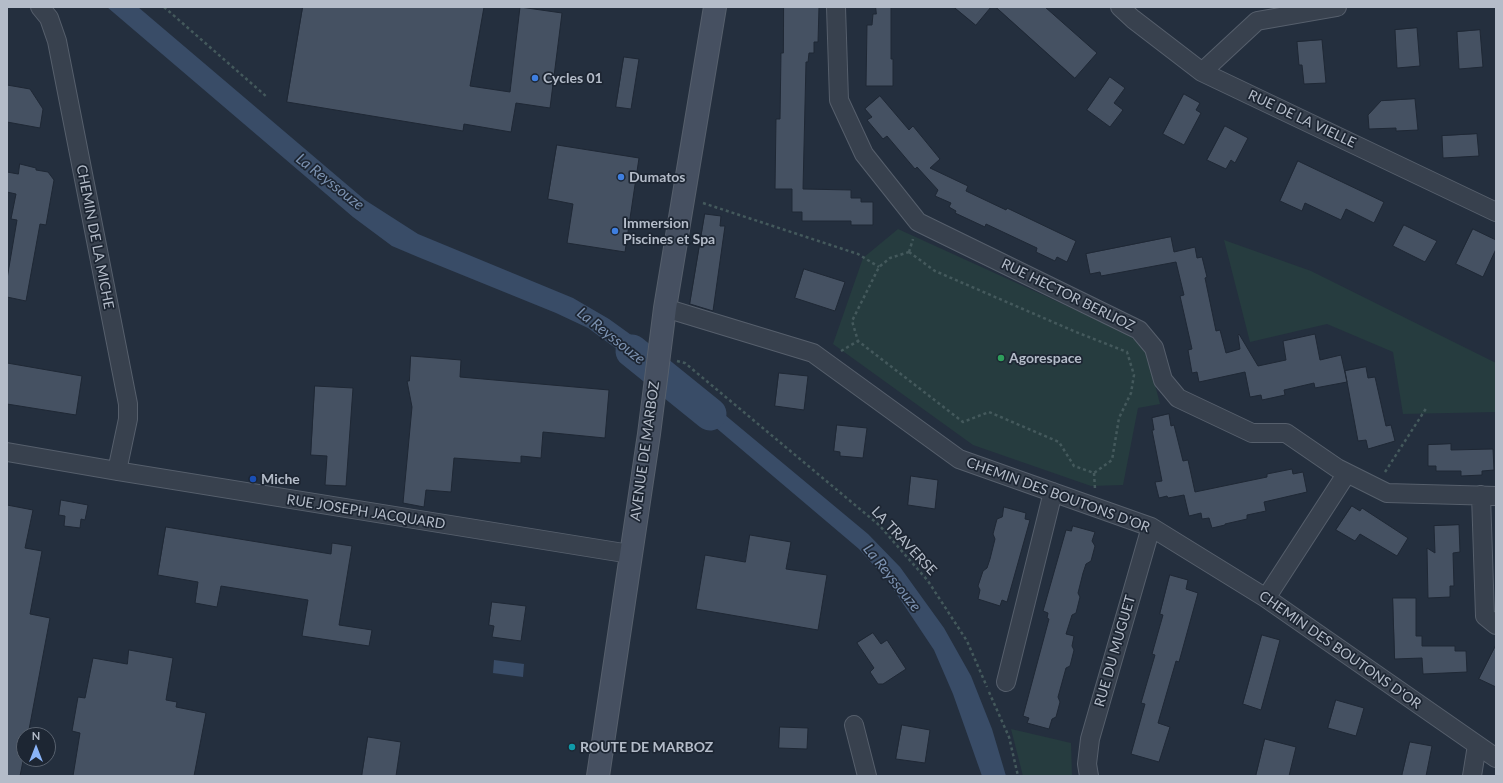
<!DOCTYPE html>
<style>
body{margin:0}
#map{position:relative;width:1503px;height:783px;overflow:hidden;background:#242f3e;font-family:Lato,sans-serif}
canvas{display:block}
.frame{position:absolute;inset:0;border:8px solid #b4bcc9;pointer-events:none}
.north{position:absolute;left:16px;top:727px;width:40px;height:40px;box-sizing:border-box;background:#1d2633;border:1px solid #59626f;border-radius:50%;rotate:0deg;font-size:11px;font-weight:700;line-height:16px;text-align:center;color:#b4bcc9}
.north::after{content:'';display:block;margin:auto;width:14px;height:18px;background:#8ab4f8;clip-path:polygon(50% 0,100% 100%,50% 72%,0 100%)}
</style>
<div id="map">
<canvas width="1503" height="783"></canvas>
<div class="frame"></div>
<div class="north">N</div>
</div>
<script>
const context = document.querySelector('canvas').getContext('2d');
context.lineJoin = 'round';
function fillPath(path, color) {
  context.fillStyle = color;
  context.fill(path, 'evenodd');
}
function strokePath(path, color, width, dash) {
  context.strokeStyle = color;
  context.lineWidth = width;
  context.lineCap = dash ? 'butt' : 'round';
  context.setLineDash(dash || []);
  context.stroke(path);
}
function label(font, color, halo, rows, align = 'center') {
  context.font = font + ' Lato,sans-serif';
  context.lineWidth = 3.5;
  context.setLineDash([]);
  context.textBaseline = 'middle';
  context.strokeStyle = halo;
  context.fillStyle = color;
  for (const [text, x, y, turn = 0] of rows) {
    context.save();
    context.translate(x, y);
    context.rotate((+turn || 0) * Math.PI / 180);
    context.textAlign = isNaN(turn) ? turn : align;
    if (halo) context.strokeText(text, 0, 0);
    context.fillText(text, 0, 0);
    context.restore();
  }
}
const green = new Path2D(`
 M 898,229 L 1124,332 L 1138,342 L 1147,353 L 1160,404 L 1138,408 L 1123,485 L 1091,486 L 973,445 L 833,344 L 863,258 Z
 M 1224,240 L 1311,271 L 1496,363 L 1496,412 L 1403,414 L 1393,352 L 1327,324 L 1250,342 Z
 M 1011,729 L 1071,743 L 1072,776 L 1023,776 Z`);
const water = new Path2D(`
 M 107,7 L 138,7 L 365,200 L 418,234 L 573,298 L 609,319 L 652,350 L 651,374 L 588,328 L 556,313 L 418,257 L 392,246 L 353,217 Z
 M 677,375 L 868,534 L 900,567 L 944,628 L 971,676 L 992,729 L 1006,776 L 982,776 L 953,694 L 934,650 L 888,581 L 859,549 L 675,393 Z
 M 494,660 L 524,664 L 523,677 L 493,673 Z`);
const river = new Path2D(`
 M 632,351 L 710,414`);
const building = new Path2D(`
 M 303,7 L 484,7 L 470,86 L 510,92 L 520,7 L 562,13 L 550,108 L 516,103 L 511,132 L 464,124 L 463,131 L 287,102 Z
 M 784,7 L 819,7 L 818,42 L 814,42 L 814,53 L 809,53 L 808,62 L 806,62 L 803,189 L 851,190 L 851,198 L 861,198 L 861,202 L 873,202 L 873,225 L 851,225 L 851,221 L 802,221 L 802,212 L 792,212 L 792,189 L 775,189 L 776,119 L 780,119 L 781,53 L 783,53 Z
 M 876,7 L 891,7 L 891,59 L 893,59 L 893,86 L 866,86 L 867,25 L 872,25 L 873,14 L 876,14 Z
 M 954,7 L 991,7 L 976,25 Z
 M 996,7 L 1045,7 L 1097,53 L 1075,78 Z
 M 1417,28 L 1420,66 L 1397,68 L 1395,30 Z
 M 1480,30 L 1483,67 L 1459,69 L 1457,32 Z
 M 1322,40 L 1326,83 L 1304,84 L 1302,65 L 1299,65 L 1297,42 Z
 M 624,57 L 639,59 L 631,109 L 616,107 Z
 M 1110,77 L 1125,88 L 1114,103 L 1123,110 L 1110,127 L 1087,110 Z
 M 7,85 L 30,89 L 43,109 L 40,128 L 7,122 Z
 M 1184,94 L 1200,103 L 1196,110 L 1201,113 L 1184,145 L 1163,134 Z
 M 880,96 L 909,130 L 913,126 L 940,159 L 930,168 L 968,186 L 966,191 L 1006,210 L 1007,208 L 1076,241 L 1067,262 L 1057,257 L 1055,261 L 1036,252 L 1037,248 L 986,224 L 985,227 L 955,213 L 956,211 L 949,207 L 951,203 L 935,196 L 938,190 L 917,167 L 915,169 L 887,136 L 883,139 L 867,120 L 872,117 L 865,109 Z
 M 1415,99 L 1418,130 L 1396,131 L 1396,128 L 1369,129 L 1368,115 L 1381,101 Z
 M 1225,126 L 1248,138 L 1235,163 L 1231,160 L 1226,169 L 1207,160 Z
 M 1477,134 L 1479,156 L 1443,158 L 1442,136 Z
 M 557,145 L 639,158 L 625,252 L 567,243 L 573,204 L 548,199 Z
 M 1298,161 L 1384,202 L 1374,223 L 1346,209 L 1341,220 L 1305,203 L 1302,211 L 1280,201 Z
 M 20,164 L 36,168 L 36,170 L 48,172 L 54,180 L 46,225 L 40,224 L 26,301 L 7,297 L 7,279 L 17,220 L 11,219 L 16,194 L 7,192 L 7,172 L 18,174 Z
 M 705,214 L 721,216 L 720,226 L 725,226 L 713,311 L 690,304 Z
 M 1404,225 L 1437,241 L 1425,262 L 1393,246 Z
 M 1473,229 L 1496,240 L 1496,249 L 1483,277 L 1456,264 Z
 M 1171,237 L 1174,252 L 1195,247 L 1197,258 L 1202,257 L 1207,277 L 1205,278 L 1216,331 L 1220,330 L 1226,353 L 1240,349 L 1238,335 L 1239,334 L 1258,366 L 1286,360 L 1283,341 L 1315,334 L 1320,360 L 1341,355 L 1347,382 L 1315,388 L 1314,383 L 1284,390 L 1285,395 L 1262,400 L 1261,395 L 1250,397 L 1245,372 L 1199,382 L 1197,372 L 1192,373 L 1188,350 L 1192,349 L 1180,296 L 1184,295 L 1176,262 L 1101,276 L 1100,272 L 1090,274 L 1086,254 Z
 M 804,269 L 845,282 L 835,311 L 795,298 Z
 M 411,356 L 461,360 L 460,377 L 609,390 L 605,438 L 543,432 L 541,458 L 521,456 L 521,463 L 454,458 L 451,492 L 426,490 L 424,507 L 403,503 L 412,407 L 407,381 L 409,381 Z
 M 7,363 L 82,376 L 76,415 L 7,404 Z
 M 1366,367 L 1368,378 L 1375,377 L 1386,426 L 1391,425 L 1395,441 L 1368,449 L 1366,440 L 1358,441 L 1345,371 Z
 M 779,373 L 808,376 L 804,410 L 775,406 Z
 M 315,386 L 353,388 L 346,486 L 325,485 L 327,456 L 311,455 Z
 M 1169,414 L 1171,426 L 1174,425 L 1183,461 L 1188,460 L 1195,492 L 1267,477 L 1267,474 L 1292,469 L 1293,474 L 1303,472 L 1307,492 L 1264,502 L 1266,511 L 1247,515 L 1247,519 L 1225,524 L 1225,525 L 1212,528 L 1209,518 L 1202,519 L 1201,513 L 1189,516 L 1184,495 L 1168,498 L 1167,496 L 1159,498 L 1155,482 L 1162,481 L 1152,430 L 1154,430 L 1152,418 Z
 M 837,425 L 867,428 L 863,458 L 840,456 L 840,452 L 834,451 Z
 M 1451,444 L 1451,450 L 1493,449 L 1494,470 L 1482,471 L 1482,475 L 1461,476 L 1461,471 L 1436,471 L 1436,466 L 1428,466 L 1428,445 Z
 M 911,476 L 938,480 L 935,509 L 908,505 Z
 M 61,500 L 88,505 L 85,520 L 81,519 L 80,528 L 64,526 L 65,516 L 59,515 Z
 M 7,505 L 33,510 L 25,548 L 42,551 L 30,614 L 50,618 L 28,735 L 24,735 L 24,756 L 20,776 L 7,776 Z
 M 1352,506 L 1360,511 L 1362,508 L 1408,538 L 1397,556 L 1360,534 L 1355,541 L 1336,530 Z
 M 1004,507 L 1026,513 L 1025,519 L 1030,520 L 1007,602 L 1002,600 L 1000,606 L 978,599 L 980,590 L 978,586 L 983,571 L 987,568 L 990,559 L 995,539 L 993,534 L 997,519 L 1002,517 Z
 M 1459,525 L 1460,552 L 1453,553 L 1454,586 L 1450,586 L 1450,597 L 1428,598 L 1427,548 L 1435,553 L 1434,526 Z
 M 1073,526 L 1095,532 L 1092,541 L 1095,546 L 1091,561 L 1086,564 L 1083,573 L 1078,593 L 1080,597 L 1076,613 L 1072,615 L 1066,634 L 1074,636 L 1072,646 L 1074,650 L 1070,666 L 1066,668 L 1058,697 L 1060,702 L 1056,717 L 1052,719 L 1049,729 L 1027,723 L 1029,718 L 1023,716 L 1049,619 L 1047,618 L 1048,613 L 1043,611 L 1066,530 L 1071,531 Z
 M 166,527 L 331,554 L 332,543 L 352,546 L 339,625 L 372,630 L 369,646 L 302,636 L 308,600 L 221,586 L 217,607 L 195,603 L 198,582 L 158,575 Z
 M 750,535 L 791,542 L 786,569 L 827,575 L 818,630 L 696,609 L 705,555 L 745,562 Z
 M 1170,575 L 1188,580 L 1186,589 L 1198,593 L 1179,662 L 1176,661 L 1158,723 L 1170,727 L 1159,762 L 1131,754 L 1145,704 L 1141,703 L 1155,655 L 1152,654 L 1163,615 L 1160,614 Z
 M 1393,598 L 1416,598 L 1416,636 L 1422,636 L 1422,646 L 1455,646 L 1455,651 L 1466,651 L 1467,672 L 1423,674 L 1422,658 L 1395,659 Z
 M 492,602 L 526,606 L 521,641 L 492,637 L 494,626 L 489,625 Z
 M 873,633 L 881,644 L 887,640 L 906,669 L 883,684 L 878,684 L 870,672 L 874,668 L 857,643 Z
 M 1262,635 L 1280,640 L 1261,710 L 1243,704 Z
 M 1496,645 L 1496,687 L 1479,679 Z
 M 129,650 L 173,658 L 166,700 L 177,702 L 176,707 L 206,713 L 194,776 L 73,776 L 80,733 L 72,731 L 78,697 L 85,698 L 93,658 L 127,664 Z
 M 1336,700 L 1364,708 L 1356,736 L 1328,728 Z
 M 902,725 L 930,730 L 925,763 L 896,759 Z
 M 780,727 L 808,728 L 807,749 L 779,748 Z
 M 368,737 L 401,742 L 396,776 L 362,776 Z
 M 1265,739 L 1296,747 L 1289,776 L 1256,776 Z
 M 1410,742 L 1432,746 L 1426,776 L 1402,776 Z`);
const path = new Path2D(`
 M 164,7 L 267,97
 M 703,203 L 858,254 L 879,267
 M 909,252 L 935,271 L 1076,332 L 1127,352 L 1134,375 L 1131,393 L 1119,418 L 1112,460 L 1094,473 L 1074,466 L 1059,442 L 989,412 L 963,422 L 858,341 L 852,321 L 879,267 L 890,258 Z
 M 909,252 L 913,239
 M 841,351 L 858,341
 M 677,361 L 685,363 L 879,525 L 928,581 L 967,641 L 987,687
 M 1385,472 L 1427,407
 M 1094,473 L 1095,489
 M 989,692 L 1009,737 L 1018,776`);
const street = new Path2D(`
 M 40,7 L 49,18 L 57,41 L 128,404 L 128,419 L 117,471
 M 836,7 L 839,100 L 864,154 L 918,222 L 1139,330 L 1154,348 L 1163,380 L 1178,398 L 1252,433 L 1286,433 L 1337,468 L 1387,493 L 1496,496
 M 1120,7 L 1133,19 L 1202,72 L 1496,212
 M 1202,72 L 1257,21 L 1337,7
 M 665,308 L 813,353 L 959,459 L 1151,527 L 1266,598 L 1496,758
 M 7,452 L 117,471 L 630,554
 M 1481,495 L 1485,616 L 1496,625
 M 1266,598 L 1347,473
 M 1006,682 L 1053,492
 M 854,725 L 867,776
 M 1089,776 L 1087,764 L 1090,739 L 1151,527
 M 1472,776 L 1477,745`);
const secondary = new Path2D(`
 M 598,776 L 649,434 L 665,308 L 715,7`);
const markers = [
 [535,78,4,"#3f7fe0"],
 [621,177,4,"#3f7fe0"],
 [615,231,4,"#3f7fe0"],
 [1001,358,4,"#2e9e5b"],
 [253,479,4,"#1a4fb4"],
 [572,747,4,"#0f9aa8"]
];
const poiNames = [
 ["Cycles 01",543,78],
 ["Dumatos",629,177],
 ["Immersion",623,223],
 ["Piscines et Spa",623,239],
 ["Agorespace",1009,358],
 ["Miche",261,479],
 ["ROUTE DE MARBOZ",580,747]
];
const streetNames = [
 ["RUE DE LA VIELLE",1302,119,25],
 ["CHEMIN DE LA MICHE",95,237,79],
 ["RUE HECTOR BERLIOZ",1068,295,26],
 ["AVENUE DE MARBOZ",645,451,-82],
 ["CHEMIN DES BOUTONS D'OR",1058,495,20],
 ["RUE JOSEPH JACQUARD",366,512,9],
 ["LA TRAVERSE",904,541,47],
 ["CHEMIN DES BOUTONS D'OR",1340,650,35],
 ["RUE DU MUGUET",1115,651,-74]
];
const waterNames = [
 ["La Reyssouze",330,182,38],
 ["La Reyssouze",611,336,38],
 ["La Reyssouze",892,578,51]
];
fillPath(green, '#263c3f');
fillPath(water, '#394c67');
strokePath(river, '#394c67', 33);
fillPath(building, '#455162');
strokePath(building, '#1f2835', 1);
strokePath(street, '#565f6c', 20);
strokePath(secondary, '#565f6c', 24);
strokePath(path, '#44595c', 2.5, [3, 3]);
strokePath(street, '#38414e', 18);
strokePath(secondary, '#465061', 22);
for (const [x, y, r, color] of markers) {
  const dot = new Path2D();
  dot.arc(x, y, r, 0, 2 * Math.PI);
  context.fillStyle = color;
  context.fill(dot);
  strokePath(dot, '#1d2633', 1.5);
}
label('bold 14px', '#b4bcc9', '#1d2633', poiNames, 'left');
label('14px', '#b4bcc9', '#1d2633', streetNames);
label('italic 15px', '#7c92b1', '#1d2633', waterNames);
</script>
